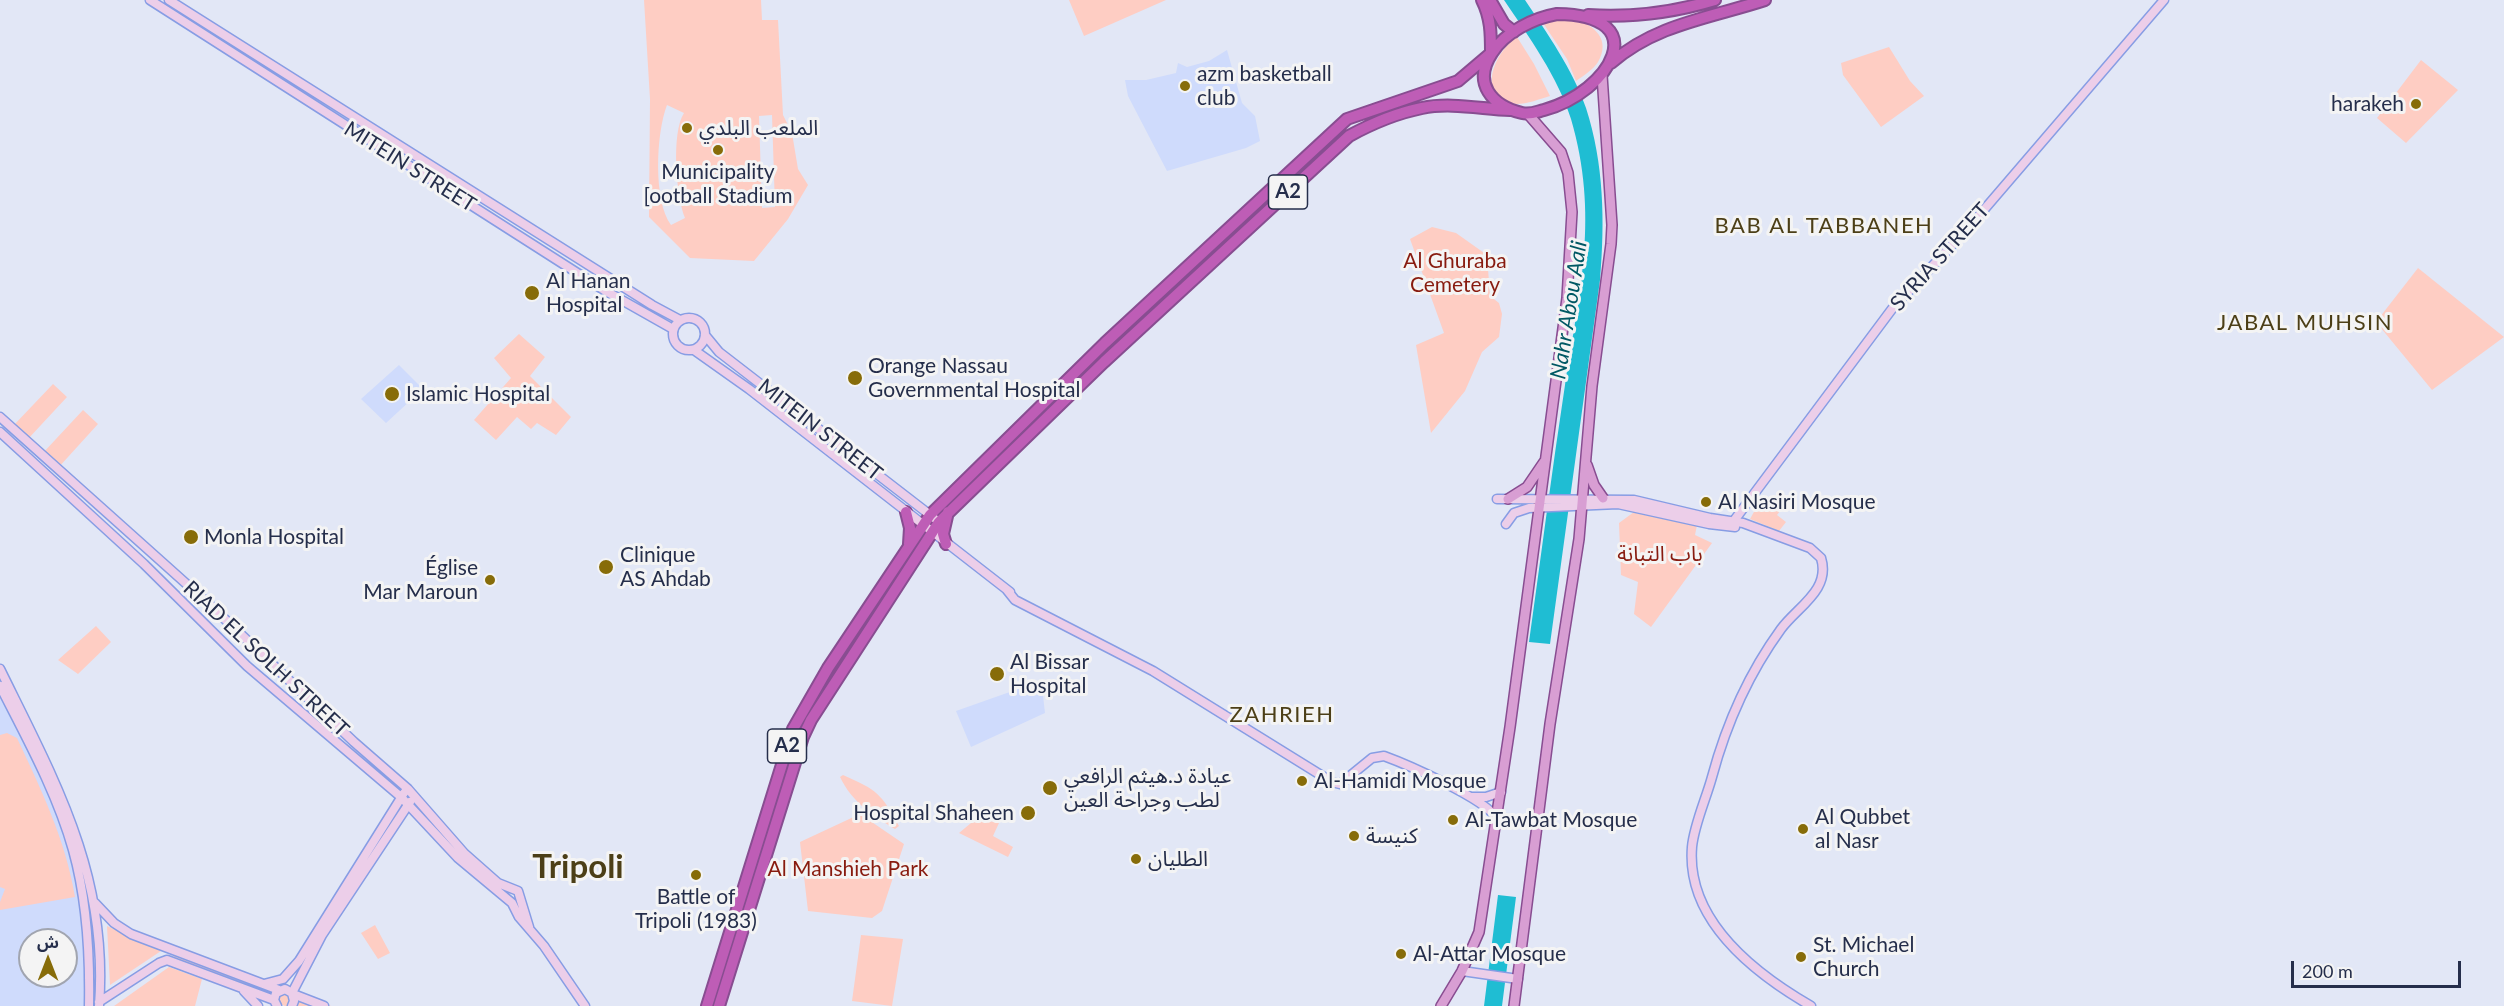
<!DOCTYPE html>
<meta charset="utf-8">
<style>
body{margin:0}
#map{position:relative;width:2504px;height:1006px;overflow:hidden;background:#e2e7f6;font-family:Lato,"Noto Sans Arabic",sans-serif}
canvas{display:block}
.north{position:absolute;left:18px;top:928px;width:60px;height:60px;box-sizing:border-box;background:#f4f4f4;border:2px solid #a1a5b0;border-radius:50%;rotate:0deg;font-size:16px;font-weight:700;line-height:24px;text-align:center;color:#252e4b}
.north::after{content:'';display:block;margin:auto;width:21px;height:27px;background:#876c09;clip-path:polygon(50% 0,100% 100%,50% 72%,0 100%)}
.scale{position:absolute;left:2291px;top:961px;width:170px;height:27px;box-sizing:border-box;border:3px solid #252e4b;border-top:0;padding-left:8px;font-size:18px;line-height:21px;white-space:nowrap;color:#252e4b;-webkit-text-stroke:4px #f4f4f4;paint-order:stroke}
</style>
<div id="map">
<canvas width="2504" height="1006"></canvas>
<div class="north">ش</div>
<div class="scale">200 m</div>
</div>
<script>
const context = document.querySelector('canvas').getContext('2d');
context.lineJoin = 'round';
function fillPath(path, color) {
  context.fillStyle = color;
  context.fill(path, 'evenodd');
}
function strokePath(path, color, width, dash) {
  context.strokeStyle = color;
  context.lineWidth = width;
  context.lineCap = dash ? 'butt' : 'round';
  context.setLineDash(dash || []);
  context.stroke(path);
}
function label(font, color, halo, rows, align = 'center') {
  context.font = font + ' Lato,"Noto Sans Arabic",sans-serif';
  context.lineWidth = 6;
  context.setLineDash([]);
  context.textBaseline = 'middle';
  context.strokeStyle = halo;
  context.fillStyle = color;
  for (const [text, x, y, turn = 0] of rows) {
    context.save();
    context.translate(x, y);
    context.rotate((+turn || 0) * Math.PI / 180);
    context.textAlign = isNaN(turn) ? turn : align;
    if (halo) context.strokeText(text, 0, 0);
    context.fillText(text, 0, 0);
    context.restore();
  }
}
const built = new Path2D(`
 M 1227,50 L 1242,103 L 1255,116 L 1260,141 L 1246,148 L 1167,171 L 1128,96 L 1125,80 L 1146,80 L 1176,73 L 1178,63 L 1187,67 L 1209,61 Z
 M 399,365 L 423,389 L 386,423 L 361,399 Z
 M 0,678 L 17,713 L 83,883 L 98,948 L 100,1006 L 0,1006 ZM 30,940 L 66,940 L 66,976 L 30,976 Z
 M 1038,682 L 1042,687 L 1045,713 L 971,747 L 956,711 Z`);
const green = new Path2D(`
 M 644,0 L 761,0 L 762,20 L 778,20 L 783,115 L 792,133 L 798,169 L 808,185 L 788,219 L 754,261 L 690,258 L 649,217 L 650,99 ZM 667,105 L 684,113 C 671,133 676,196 685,218 L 671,225 C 653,201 656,133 667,105 ZM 772,115 L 775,207 L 762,208 L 759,116 Z
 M 1069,0 L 1166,0 L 1084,36 Z
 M 1574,19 C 1595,25 1611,40 1598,62 C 1594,69 1583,76 1576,81 L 1567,59 L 1543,23 L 1551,20 Z
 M 1517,37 L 1534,64 L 1550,96 C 1540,99 1527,104 1517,104 C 1475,100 1493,53 1517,37 Z
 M 1889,47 L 1910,81 L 1924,96 L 1881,127 L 1843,75 L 1841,63 Z
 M 2421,60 L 2458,90 L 2406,143 L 2377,118 Z
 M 1432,227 L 1456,233 L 1487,255 L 1490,296 L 1499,303 L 1502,314 L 1499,337 L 1482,352 L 1465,391 L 1431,433 L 1416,345 L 1444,333 L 1410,239 Z
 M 2418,268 L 2504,337 L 2432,390 L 2376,322 Z
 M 519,334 L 545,357 L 530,376 L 571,417 L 556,435 L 537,423 L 531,429 L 517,417 L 496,440 L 474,420 L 511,378 L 494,358 Z
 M 53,384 L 67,397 L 28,439 L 13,426 Z
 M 83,410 L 98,424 L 58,468 L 42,454 Z
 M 1779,493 L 1789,499 L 1777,515 L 1786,522 L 1779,531 L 1750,519 L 1755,510 L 1767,510 Z
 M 1634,512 L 1697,525 L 1695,535 L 1712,543 L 1651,627 L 1634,614 L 1638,582 L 1621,575 L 1619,523 Z
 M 96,626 L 111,642 L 78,674 L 58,660 Z
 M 7,733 L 17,738 C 41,789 66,841 75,897 L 0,910 L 0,902 L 5,889 L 0,887 L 0,735 Z
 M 843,775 C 877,790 881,793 899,826 L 895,829 C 872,815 852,802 840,777 Z
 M 860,814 L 904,844 L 882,911 L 872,918 L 808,911 L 800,842 Z
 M 985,820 L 999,823 L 993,836 L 1013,847 L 1008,857 L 959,833 L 971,823 Z
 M 375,925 L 390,953 L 378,959 L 361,933 Z
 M 107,926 L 161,951 L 110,985 Z
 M 861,935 L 903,939 L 892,1006 L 852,1001 Z
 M 169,944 L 331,1006 L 285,1006 L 212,977 L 178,967 Z
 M 169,967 L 202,979 L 195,1006 L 114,1006 Z`);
const water = new Path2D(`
 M 1504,0 L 1525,0 C 1547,33 1573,70 1586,108 C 1604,164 1605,221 1600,280 L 1550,644 L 1529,642 C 1541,556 1552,470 1565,385 C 1580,290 1599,215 1571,119 C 1558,77 1529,37 1504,0 Z
 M 1498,895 L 1516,897 L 1502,1006 L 1484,1006 Z`);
const secondary = new Path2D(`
 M 150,0 L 604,290 L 673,329
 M 169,0 L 652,305 L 680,320
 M673 334a16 16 0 1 1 32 0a16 16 0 1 1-32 0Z
 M 705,335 L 719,352 L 934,518
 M 694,350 L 749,389 L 1010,592
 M 0,417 L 210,605 L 354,742 L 408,789 L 464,853 L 498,883 L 518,891 L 529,927
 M 0,432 L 144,564 L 247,666 L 401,797 L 458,858 L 512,903 L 519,917 L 544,946 L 585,1006
 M 1497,499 L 1634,500 L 1710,518 L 1743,523 L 1810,548 L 1821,558 C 1831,590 1797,607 1781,629 C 1749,673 1726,725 1712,777 C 1706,799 1694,825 1692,847 C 1686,921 1754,973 1811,1006
 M 1506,524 L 1514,513 L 1529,508 L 1618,504 L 1709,524 L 1735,527
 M 1730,526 L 1892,309 L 1970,226 L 2164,0
 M 1007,590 L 1015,600 L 1153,671 L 1332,782 L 1340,784 L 1372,758 L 1384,756 C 1406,764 1486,799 1496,818
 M 0,669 C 55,781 109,876 99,1006
 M 0,686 C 27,739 57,793 73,850 C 87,900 90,955 89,1006
 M 1472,797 L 1486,797 L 1501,792
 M 95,903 L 114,923 L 131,934 L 279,990
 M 1462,971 L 1518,979
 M 264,984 L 283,979 L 299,961 L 404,793
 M 244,991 L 258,1006
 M 292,993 L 322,935 L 410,802
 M 293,994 L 324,1006
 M 99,1002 L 159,963 L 167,960 L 274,1000
 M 277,1006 L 274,1000 L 276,993 L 285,989 L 292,993
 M 292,1006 L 294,1001 L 292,993`);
const primary = new Path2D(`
 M 1587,465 L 1594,485 L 1603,498
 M 1508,499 L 1527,487 L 1544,462
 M 1441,1006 L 1462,971 L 1479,932 L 1510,727 L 1567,298 L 1572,212 L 1568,173 L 1561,152 L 1528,114
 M 1514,1006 L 1550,724 L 1579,539 L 1592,386 L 1611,244 L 1612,225 L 1602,75`);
const highway = new Path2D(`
 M 1490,0 L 1504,24 L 1514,32
 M 1557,14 C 1656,15 1610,92 1544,110 C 1536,112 1530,115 1522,113 C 1492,106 1472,83 1492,53 C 1505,32 1534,18 1557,14 Z
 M 1588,15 C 1633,18 1672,13 1715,0
 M 1611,63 C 1656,24 1710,18 1765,0
 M 906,512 L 910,528 L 909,544
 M 946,544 L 943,534 L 948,512
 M 707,1006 L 793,729 L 828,668 L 930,515 L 1105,343 L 1347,119 L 1458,81 L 1491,53 C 1491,34 1491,18 1482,0
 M 719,1006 L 803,737 L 811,720 L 939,522 L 1104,362 L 1349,136 C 1371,124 1397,113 1422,108 C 1450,102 1482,109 1510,110`);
const markers = [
 [1185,86,6,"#876c09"],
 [2416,104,6,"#876c09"],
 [687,128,6,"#876c09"],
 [718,150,6,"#876c09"],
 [532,293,8,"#876c09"],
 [855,378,8,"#876c09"],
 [392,394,8,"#876c09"],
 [1706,502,6,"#876c09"],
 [191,537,8,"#876c09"],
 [606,567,8,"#876c09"],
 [490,580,6,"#876c09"],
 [997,674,8,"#876c09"],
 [1302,781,6,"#876c09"],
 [1050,788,8,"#876c09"],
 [1028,813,8,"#876c09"],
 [1453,820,6,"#876c09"],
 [1803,829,6,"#876c09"],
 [1354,836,6,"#876c09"],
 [1136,859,6,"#876c09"],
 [696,875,6,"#876c09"],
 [1401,954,6,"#876c09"],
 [1801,957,6,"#876c09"]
];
const shields = [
 [1288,192,39],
 [787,746,39]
];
const shieldNames = [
 ["A2",1288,192],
 ["A2",787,746]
];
const poiNames = [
 ["azm basketball",1197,74],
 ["club",1197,98],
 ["harakeh",2404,104,"right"],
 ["الملعب البلدي",699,128],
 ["Municipality",718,172,"center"],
 ["[ootball Stadium",718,196,"center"],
 ["Al Hanan",546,281],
 ["Hospital",546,305],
 ["Orange Nassau",868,366],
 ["Governmental Hospital",868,390],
 ["Islamic Hospital",406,394],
 ["Al Nasiri Mosque",1718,502],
 ["Monla Hospital",204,537],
 ["Clinique",620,555],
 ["AS Ahdab",620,579],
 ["Église",478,568,"right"],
 ["Mar Maroun",478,592,"right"],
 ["Al Bissar",1010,662],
 ["Hospital",1010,686],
 ["عيادة د.هيثم الرافعي",1064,776],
 ["لطب وجراحة العين",1064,800],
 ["Al-Hamidi Mosque",1314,781],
 ["Hospital Shaheen",1014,813,"right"],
 ["Al Qubbet",1815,817],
 ["al Nasr",1815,841],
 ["Al-Tawbat Mosque",1465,820],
 ["كنيسة",1366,836],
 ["الطليان",1148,859],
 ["Battle of",696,897,"center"],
 ["Tripoli (1983)",696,921,"center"],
 ["St. Michael",1813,945],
 ["Church",1813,969],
 ["Al-Attar Mosque",1413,954]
];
const streetNames = [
 ["MITEIN STREET",410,167,32],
 ["SYRIA STREET",1940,257,-48],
 ["MITEIN STREET",820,430,38],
 ["RIAD EL SOLH STREET",266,659,43]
];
const parkNames = [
 ["Al Ghuraba",1455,261],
 ["Cemetery",1455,285],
 ["باب التبانة",1660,554],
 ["Al Manshieh Park",848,869]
];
const neighbourhoodNames = [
 ["BAB AL TABBANEH",1824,226],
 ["JABAL MUHSIN",2305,323],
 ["ZAHRIEH",1282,715]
];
const waterNames = [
 ["Nahr Abou Aali",1569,310,-81]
];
const townNames = [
 ["Tripoli",578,867]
];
fillPath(built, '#cfdbfc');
fillPath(green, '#fecdc3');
fillPath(water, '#1fbdd3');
strokePath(secondary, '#879de4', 11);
strokePath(primary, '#884d91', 12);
strokePath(highway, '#884d91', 14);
strokePath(secondary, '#eccee9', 8);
strokePath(primary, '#d89ed3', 9);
strokePath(highway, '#be5db6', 10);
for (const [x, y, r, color] of markers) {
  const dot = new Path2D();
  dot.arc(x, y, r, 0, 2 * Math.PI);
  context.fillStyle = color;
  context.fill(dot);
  strokePath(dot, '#f4f4f4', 2);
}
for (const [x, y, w] of shields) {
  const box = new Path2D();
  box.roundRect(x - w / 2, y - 17, w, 34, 4.5);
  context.fillStyle = '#f4f4f4';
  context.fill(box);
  strokePath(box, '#252e4b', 1.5);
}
label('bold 20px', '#252e4b', null, shieldNames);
label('21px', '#252e4b', '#f4f4f4', poiNames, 'left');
label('21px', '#252e4b', '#f4f4f4', streetNames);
label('21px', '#881b0f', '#f4f4f4', parkNames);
context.letterSpacing = '1.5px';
label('22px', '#4c3f17', '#f4f4f4', neighbourhoodNames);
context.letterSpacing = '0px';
label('italic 22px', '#005864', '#f4f4f4', waterNames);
label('bold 33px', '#4c3f17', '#f4f4f4', townNames);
</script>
